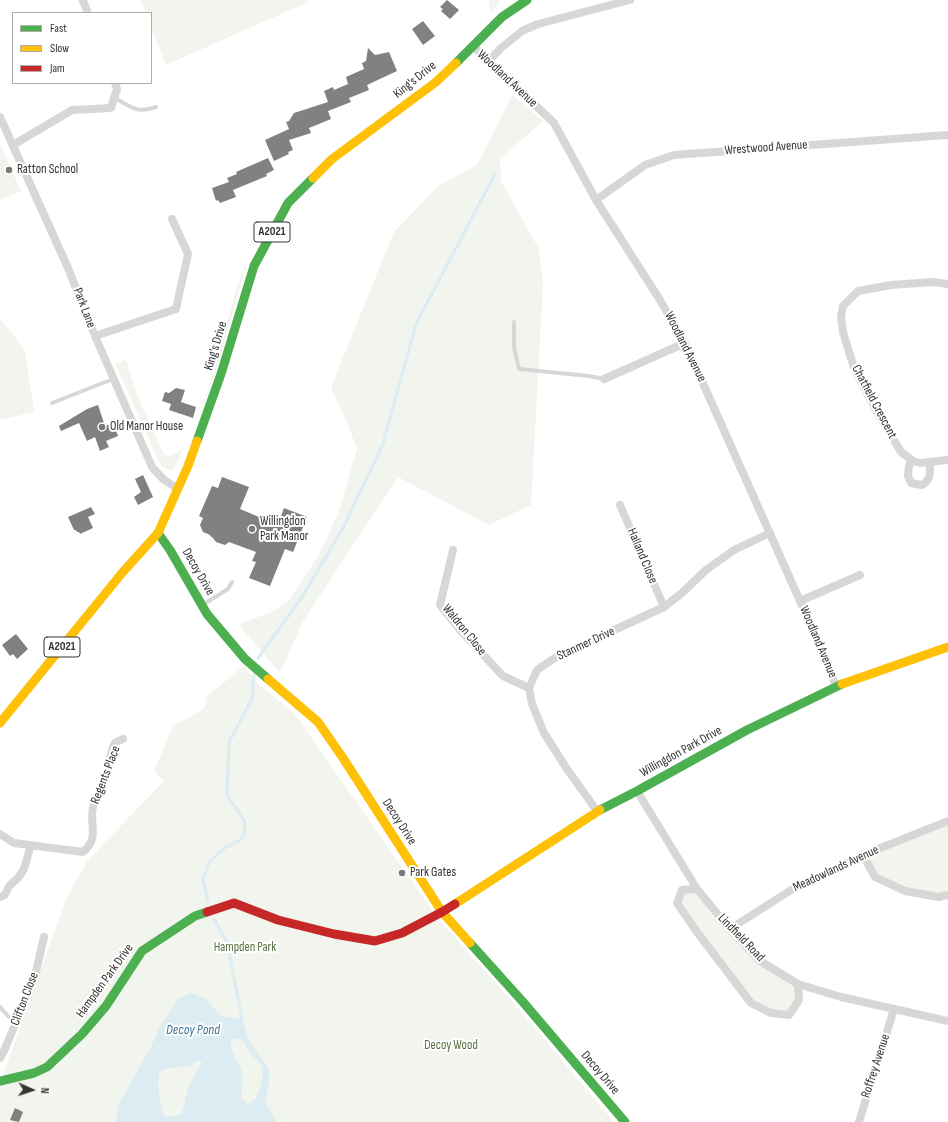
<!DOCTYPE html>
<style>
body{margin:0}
#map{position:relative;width:948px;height:1122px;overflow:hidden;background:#fff;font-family:"Sofia Sans Condensed",sans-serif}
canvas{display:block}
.legend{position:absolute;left:12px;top:12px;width:140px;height:72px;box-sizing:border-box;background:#fff;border:1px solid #adadad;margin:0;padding:5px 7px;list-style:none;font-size:12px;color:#333}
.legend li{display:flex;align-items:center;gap:8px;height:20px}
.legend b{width:20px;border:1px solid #adadad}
.north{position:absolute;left:12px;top:1070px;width:40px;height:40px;-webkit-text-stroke:3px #fff;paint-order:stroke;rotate:93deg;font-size:11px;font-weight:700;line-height:16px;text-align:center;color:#333}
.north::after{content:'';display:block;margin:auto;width:14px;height:18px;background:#333;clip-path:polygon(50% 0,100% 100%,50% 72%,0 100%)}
</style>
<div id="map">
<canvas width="948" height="1122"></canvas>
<ul class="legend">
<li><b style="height:5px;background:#4caf50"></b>Fast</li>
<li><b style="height:5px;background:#ffc107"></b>Slow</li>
<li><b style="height:5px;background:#c62828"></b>Jam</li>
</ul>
<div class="north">N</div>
</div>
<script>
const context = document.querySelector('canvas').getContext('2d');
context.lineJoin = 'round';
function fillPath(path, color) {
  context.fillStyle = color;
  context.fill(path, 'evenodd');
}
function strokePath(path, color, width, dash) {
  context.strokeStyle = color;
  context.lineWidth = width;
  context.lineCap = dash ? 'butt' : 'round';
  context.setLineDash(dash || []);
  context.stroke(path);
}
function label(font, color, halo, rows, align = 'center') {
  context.font = font + ' "Sofia Sans Condensed",sans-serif';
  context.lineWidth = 4;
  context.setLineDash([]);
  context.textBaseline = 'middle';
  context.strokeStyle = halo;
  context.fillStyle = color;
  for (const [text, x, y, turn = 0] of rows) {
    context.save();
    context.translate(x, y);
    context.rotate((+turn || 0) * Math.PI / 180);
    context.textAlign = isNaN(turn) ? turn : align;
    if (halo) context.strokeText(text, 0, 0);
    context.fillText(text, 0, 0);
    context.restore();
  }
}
const green = new Path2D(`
 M 141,0 L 309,0 L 306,3 L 166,65 L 151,27 L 151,13 L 146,13 Z
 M 489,0 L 498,0 L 498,5 L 490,12 Z
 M 512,95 L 543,121 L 500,159 L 501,181 L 539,249 L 543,282 L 531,505 L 489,525 L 398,477 L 302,623 L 280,673 L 238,624 L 272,612 L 289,600 L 320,553 L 339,511 L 357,449 L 346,420 L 331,387 L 394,232 L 438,186 L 477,165 Z
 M 0,144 L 21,191 L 0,200 Z
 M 245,265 L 246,268 L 239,290 L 220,358 L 197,424 L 218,357 L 236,290 Z
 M 0,318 L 25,350 L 34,412 L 0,420 Z
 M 126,360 L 137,395 L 163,452 L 166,455 L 172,456 L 183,448 L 176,466 L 171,471 L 164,468 L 159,462 L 116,365 L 116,363 Z
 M 244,666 L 258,684 L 294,713 L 436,916 L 517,1007 L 614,1122 L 0,1122 L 0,1083 L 67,897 L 88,860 L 164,781 L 154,771 L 173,726 L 204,709 L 207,696 Z
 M 948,821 L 948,895 L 905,891 L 875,877 L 863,855 Z
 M 697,889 L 760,961 L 798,984 L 799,1000 L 789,1015 L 751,1003 L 677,903 L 682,890 Z`);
const water = new Path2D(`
 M 191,993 L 206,999 L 221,1016 L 242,1019 L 249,1041 L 269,1069 L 269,1081 L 266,1103 L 276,1122 L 116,1122 L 119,1103 L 150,1049 L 158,1030 L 178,999 ZM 232,1039 C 248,1037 245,1048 252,1056 C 254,1059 259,1060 261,1064 C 266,1072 260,1094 254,1100 C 252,1102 250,1103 248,1104 L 241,1099 C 242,1090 243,1081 242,1072 C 240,1061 227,1051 232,1039 ZM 199,1060 L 202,1063 L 189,1086 L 182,1113 L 177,1116 L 165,1117 L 163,1115 L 158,1087 L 159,1073 C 168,1065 181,1069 191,1065 C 193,1064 196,1061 199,1060 Z`);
const stream = new Path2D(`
 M 258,658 L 304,594 L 344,526 L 383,444 L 416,324 L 495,174
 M 208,902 L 203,879 L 209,862 L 226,847 L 240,840 L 244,834 L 245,822 L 227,795 L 229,742 L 252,699 L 254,675
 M 214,919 L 227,942 L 242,1019`);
const building = new Path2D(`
 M 447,0 L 459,10 L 450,19 L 441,11 L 443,9 L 440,7 Z
 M 423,21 L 435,36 L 423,45 L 412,29 Z
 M 368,48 L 375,55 L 389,52 L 397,71 L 367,85 L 369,90 L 349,98 L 351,102 L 328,111 L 331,119 L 309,128 L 311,133 L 289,140 L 293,150 L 288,152 L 289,154 L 274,161 L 265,140 L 289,129 L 286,122 L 289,121 L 294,113 L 328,102 L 324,91 L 333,87 L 334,90 L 348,84 L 346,77 L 364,69 L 362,63 L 366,61 Z
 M 268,158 L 274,170 L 266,174 L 267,176 L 233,190 L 236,197 L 220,203 L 218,200 L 216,201 L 212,188 L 229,182 L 227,178 L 237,174 L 236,172 Z
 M 176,388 L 185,390 L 181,402 L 196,407 L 193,418 L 169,410 L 171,404 L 162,401 L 165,392 L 169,393 Z
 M 98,405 L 105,426 L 113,423 L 118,436 L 106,441 L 109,447 L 100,451 L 95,437 L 87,441 L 79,423 L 61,431 L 59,426 L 87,409 Z
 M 143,475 L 153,497 L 138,505 L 134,497 L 141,492 L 135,479 Z
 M 222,477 L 249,487 L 240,509 L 278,525 L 284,508 L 307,517 L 293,552 L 285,549 L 270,586 L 249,578 L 256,562 L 252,561 L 256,552 L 229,542 L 225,545 L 216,542 L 212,537 L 210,536 L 210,535 L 203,532 L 200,525 L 203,518 L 199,516 L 212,486 L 218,488 Z
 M 91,507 L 95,514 L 88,517 L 93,528 L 80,534 L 79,532 L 77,532 L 76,530 L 74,530 L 68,517 Z
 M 16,634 L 28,649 L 17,659 L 13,654 L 10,656 L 2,645 Z
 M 15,1108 L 23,1112 L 19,1122 L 10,1120 Z`);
const lane = new Path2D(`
 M 115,98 C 131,107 137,114 156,107
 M 514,322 L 514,347 L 519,369 L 589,376 L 604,379
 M 52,403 L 113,379
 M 204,604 L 228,589 L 232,582
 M 0,1007 L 9,1017 L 16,1020`);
const street = new Path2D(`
 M 83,1 L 88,13
 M 473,46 L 554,123 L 596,200 L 660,300 L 685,343 L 800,601 L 836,686
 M 488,62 L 501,48 L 522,31 L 538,24 L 630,0
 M 0,117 L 68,268 L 95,336 L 152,467 L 163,479 L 178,489
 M 13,145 L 72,110 L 111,108 L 117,89 L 115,83
 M 596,200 L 645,165 L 674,155 L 948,135
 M 948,284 L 933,282 L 891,285 L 858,291 L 843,306 L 841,317 L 843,332 L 854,368 L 877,412 L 901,452 L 913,461 L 920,463 L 948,460
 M 95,336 L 176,309 L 188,254 L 172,219
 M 604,379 L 685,343
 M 913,461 L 909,465 L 908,476 L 911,483 L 922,485 C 931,480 930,472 930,463
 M 620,505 L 664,607
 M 453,550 L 440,605 L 461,631 L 503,676 L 529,688
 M 800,601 L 860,575
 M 637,791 L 697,889 L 730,929 L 760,961 L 798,984 L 841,997 L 948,1021
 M 597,811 L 567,769 L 544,733 L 532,704 L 529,688 L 537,670 L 556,657 L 664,607 L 682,593 L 706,570 L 734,550 L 770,533
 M 0,834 L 14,843 L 83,852 C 100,838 89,825 93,807 C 96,793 105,784 108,770 C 110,762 110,751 115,743 C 117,741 121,740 123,739
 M 863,855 L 875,877 L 905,891 L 939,897 L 948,895
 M 697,889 L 682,890 L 677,903 L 697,932 L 751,1003 L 771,1013 L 789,1015 L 799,1000 L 798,984
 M 0,897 L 5,895 L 9,886 L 18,878 L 24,869 L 31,845
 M 730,929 L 791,890 L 863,855 L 948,821
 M 0,1058 L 4,1051 L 35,976 L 44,937
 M 859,1122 L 894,1009`);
const fast = new Path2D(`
 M 456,63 L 502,17 L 527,0
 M 197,441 L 221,374 L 254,266 L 288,203 L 313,178
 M 158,533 L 170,550 L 207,614 L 245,659 L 268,679
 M 600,810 L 637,791 L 747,730 L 842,684
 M 470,943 L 523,1002 L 625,1122
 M 0,1081 L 34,1073 L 47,1067 L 82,1034 L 106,1006 L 142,951 L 195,916 L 207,912`);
const slow = new Path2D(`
 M 313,178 L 332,159 L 436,82 L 456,63
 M 268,679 L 318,722 L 343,758 L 442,912 L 470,943
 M 842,684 L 948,647
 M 0,723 L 122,573 L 158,533 L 188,466 L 197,441
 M 455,904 L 600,810`);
const jam = new Path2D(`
 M 207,912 L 234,903 L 278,920 L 334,934 L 375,941 L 402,933 L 442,912 L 455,904`);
const markers = [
 [9,170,4,"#7a7a7a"],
 [102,427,4,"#7a7a7a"],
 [252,529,4,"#7a7a7a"],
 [402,873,4,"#7a7a7a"]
];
const shields = [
 [272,232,36],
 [62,647,36]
];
const shieldNames = [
 ["A2021",272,232],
 ["A2021",62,647]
];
const streetNames = [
 ["Woodland Avenue",507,79,43],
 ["King's Drive",415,80,-39],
 ["Wrestwood Avenue",766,148,-4],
 ["Park Lane",84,308,69],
 ["King's Drive",216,346,-73],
 ["Woodland Avenue",685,347,63],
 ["Chatfield Crescent",874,402,62],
 ["Halland Close",642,556,67],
 ["Decoy Drive",198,572,60],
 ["Waldron Close",464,630,51],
 ["Woodland Avenue",818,642,67],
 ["Stanmer Drive",586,644,-25],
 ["Willingdon Park Drive",681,752,-29],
 ["Regents Place",106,775,-69],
 ["Decoy Drive",399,822,57],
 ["Meadowlands Avenue",836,869,-25],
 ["Lindfield Road",741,938,46],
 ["Hampden Park Drive",105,981,-54],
 ["Clifton Close",25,999,-69],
 ["Roffrey Avenue",876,1066,-72],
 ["Decoy Drive",600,1073,50]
];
const poiNames = [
 ["Ratton School",17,170],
 ["Old Manor House",110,427],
 ["Willingdon",260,522],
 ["Park Manor",260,537],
 ["Park Gates",410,873]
];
const parkNames = [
 ["Hampden Park",245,948],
 ["Decoy Wood",451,1046]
];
const waterNames = [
 ["Decoy Pond",193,1030]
];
fillPath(green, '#f1f5ed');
fillPath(water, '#ddebf3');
strokePath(stream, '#ddebf3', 3);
fillPath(building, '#818181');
strokePath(lane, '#d7d7d7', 4);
strokePath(street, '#d7d7d7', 8);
strokePath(fast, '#4caf50', 9);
strokePath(slow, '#ffc107', 9);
strokePath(jam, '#c62828', 9);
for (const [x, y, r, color] of markers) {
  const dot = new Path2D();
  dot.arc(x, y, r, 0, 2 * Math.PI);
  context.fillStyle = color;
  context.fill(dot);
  strokePath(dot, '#fff', 1.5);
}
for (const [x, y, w] of shields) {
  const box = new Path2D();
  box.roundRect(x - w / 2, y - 10, w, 20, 3);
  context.fillStyle = '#fff';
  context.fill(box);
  strokePath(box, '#333', 1);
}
label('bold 12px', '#333', null, shieldNames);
label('13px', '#333', '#fff', streetNames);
label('13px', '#333', '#fff', poiNames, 'left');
label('13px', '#56703f', '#fff', parkNames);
label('italic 14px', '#3f7597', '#fff', waterNames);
</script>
